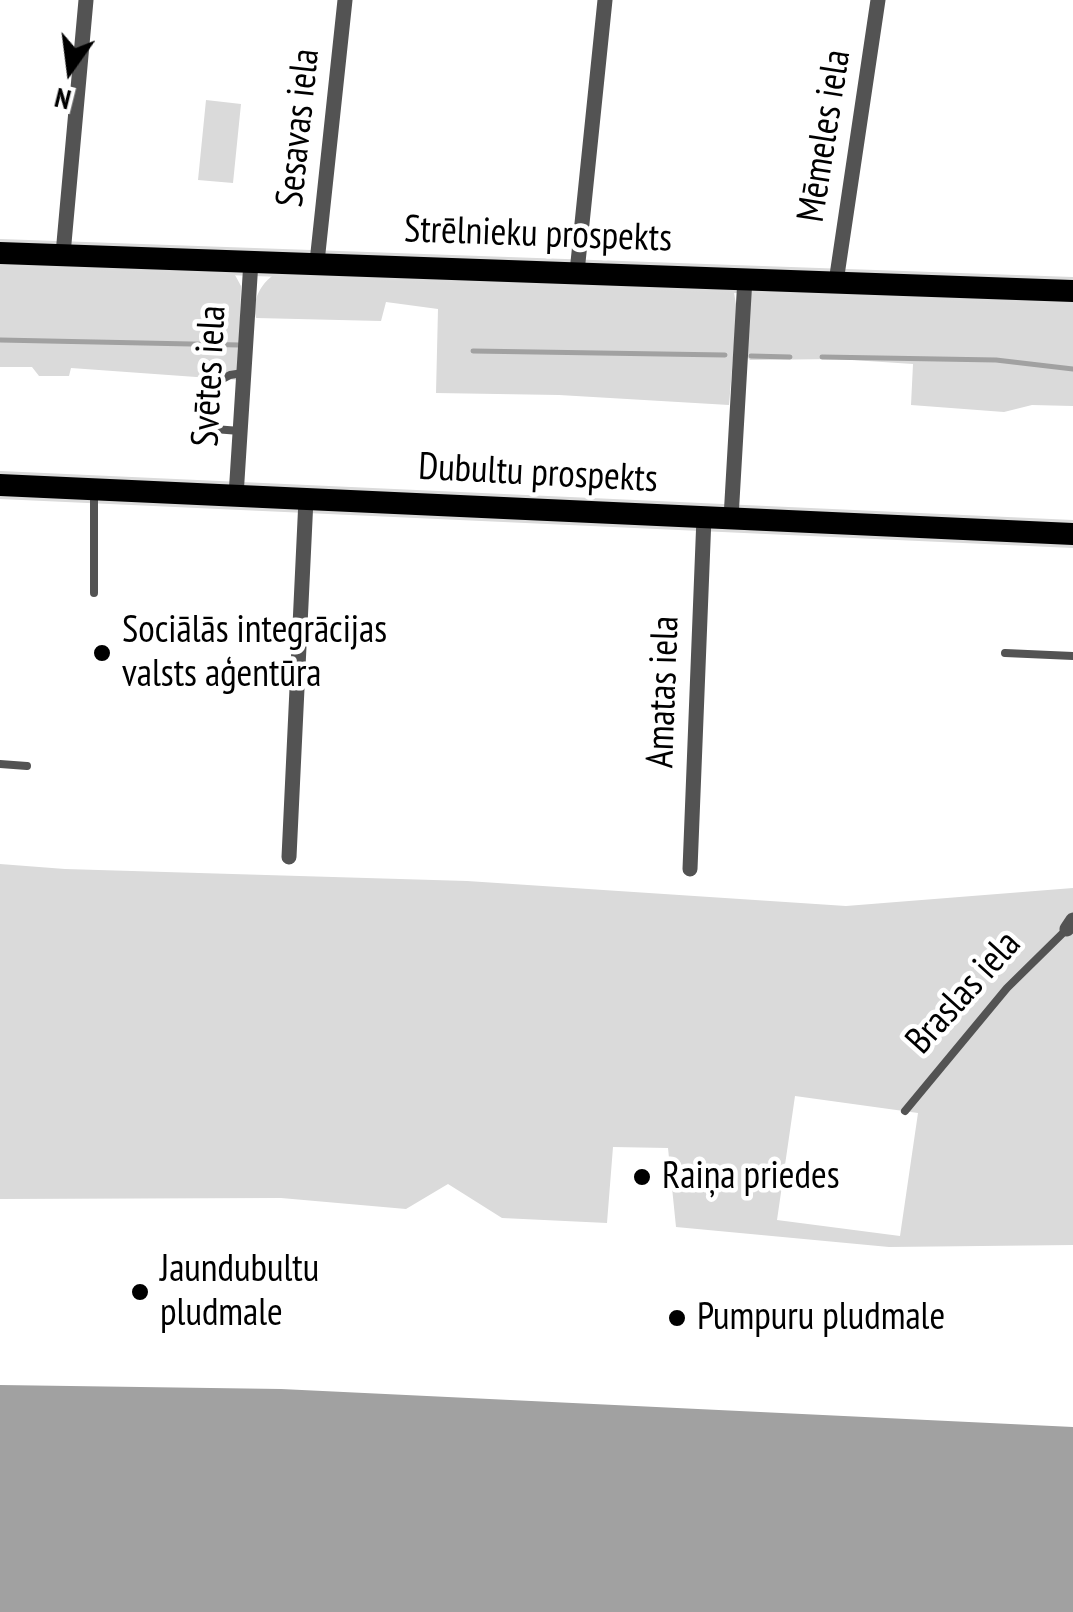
<!DOCTYPE html>
<meta charset="utf-8">
<style>
body{margin:0}
#map{position:relative;width:1073px;height:1612px;overflow:hidden;background:#fff;font-family:"PT Sans Narrow",sans-serif}
canvas{display:block}
.north{position:absolute;left:20px;top:20px;width:100px;height:100px;-webkit-text-stroke:8px #fff;paint-order:stroke;rotate:194deg;font-size:28px;font-weight:700;line-height:40px;text-align:center;color:#000}
.north::after{content:'';display:block;margin:auto;width:35px;height:45px;background:#000;clip-path:polygon(50% 0,100% 100%,50% 72%,0 100%)}
</style>
<div id="map">
<canvas width="1073" height="1612"></canvas>
<div class="north">N</div>
</div>
<script>
const context = document.querySelector('canvas').getContext('2d');
context.lineJoin = 'round';
function fillPath(path, color) {
  context.fillStyle = color;
  context.fill(path, 'evenodd');
}
function strokePath(path, color, width, dash) {
  context.strokeStyle = color;
  context.lineWidth = width;
  context.lineCap = dash ? 'butt' : 'round';
  context.setLineDash(dash || []);
  context.stroke(path);
}
function label(font, color, halo, rows, align = 'center') {
  context.font = font + ' "PT Sans Narrow",sans-serif';
  context.lineWidth = 9;
  context.setLineDash([]);
  context.textBaseline = 'middle';
  context.strokeStyle = halo;
  context.fillStyle = color;
  for (const [text, x, y, turn = 0] of rows) {
    context.save();
    context.translate(x, y);
    context.rotate((+turn || 0) * Math.PI / 180);
    context.textAlign = isNaN(turn) ? turn : align;
    if (halo) context.strokeText(text, 0, 0);
    context.fillText(text, 0, 0);
    context.restore();
  }
}
const green = new Path2D(`
 M 206,100 L 241,104 L 233,183 L 198,180 Z
 M 0,261 L 222,267 L 235,275 L 241,286 L 238,380 L 71,368 L 69,376 L 39,376 L 32,367 L 0,367 Z
 M 283,269 L 733,287 L 737,310 L 729,405 L 559,395 L 436,393 L 438,309 L 386,302 L 381,321 L 256,318 C 251,296 264,279 283,269 Z
 M 757,286 L 1073,301 L 1073,406 L 1032,405 L 1004,412 L 911,405 L 913,364 L 837,359 L 750,360 L 746,356 L 751,294 Z
 M 0,864 L 65,869 L 467,881 L 846,906 L 1073,888 L 1073,1245 L 889,1247 L 676,1227 L 668,1148 L 613,1147 L 607,1223 L 502,1218 L 448,1184 L 406,1209 L 281,1198 L 0,1199 ZM 795,1096 L 918,1113 L 900,1236 L 777,1220 Z`);
const water = new Path2D(`
 M 0,1385 L 281,1389 L 1073,1427 L 1073,1612 L 0,1612 Z`);
const stream = new Path2D(`
 M 0,340 L 239,345
 M 473,351 L 725,355
 M 751,356 L 790,357
 M 822,357 L 996,360 L 1073,369`);
const lane = new Path2D(`
 M 240,431 L 214,429 L 201,414 L 202,390 L 230,375 L 243,373
 M 94,593 L 94,493
 M 1005,653 L 1073,656
 M 0,764 L 27,766
 M 905,1111 L 1007,988 L 1067,929`);
const street = new Path2D(`
 M 63,254 L 86,0
 M 317,262 L 345,0
 M 577,272 L 605,0
 M 836,282 L 878,0
 M 236,496 L 251,261
 M 731,518 L 745,278
 M 289,857 L 306,499
 M 690,869 L 704,517
 M 1067,929 L 1073,920`);
const primary = new Path2D(`
 M 0,253 L 1073,291
 M 0,485 L 1073,534`);
const markers = [
 [102,653,10,"#000"],
 [642,1177,10,"#000"],
 [140,1292,10,"#000"],
 [677,1318,10,"#000"]
];
const streetNames = [
 ["Sesavas iela",299,128,-84],
 ["Mēmeles iela",825,136,-81],
 ["Strēlnieku prospekts",538,235,2],
 ["Svētes iela",210,376,-87],
 ["Dubultu prospekts",538,474,3],
 ["Amatas iela",664,692,-88],
 ["Braslas iela",964,993,-48]
];
const poiNames = [
 ["Sociālās integrācijas",122,631],
 ["valsts aģentūra",122,675],
 ["Raiņa priedes",662,1177],
 ["Jaundubultu",160,1270],
 ["pludmale",160,1314],
 ["Pumpuru pludmale",697,1318]
];
fillPath(green, '#dadada');
fillPath(water, '#a1a1a1');
strokePath(stream, '#a1a1a1', 5);
strokePath(primary, '#dbdbdb', 28);
strokePath(lane, '#535353', 8);
strokePath(street, '#535353', 15);
strokePath(primary, '#000', 22);
for (const [x, y, r, color] of markers) {
  const dot = new Path2D();
  dot.arc(x, y, r, 0, 2 * Math.PI);
  context.fillStyle = color;
  context.fill(dot);
  strokePath(dot, '#fff', 4);
}
label('38px', '#000', '#fff', streetNames);
label('38px', '#000', '#fff', poiNames, 'left');
</script>
